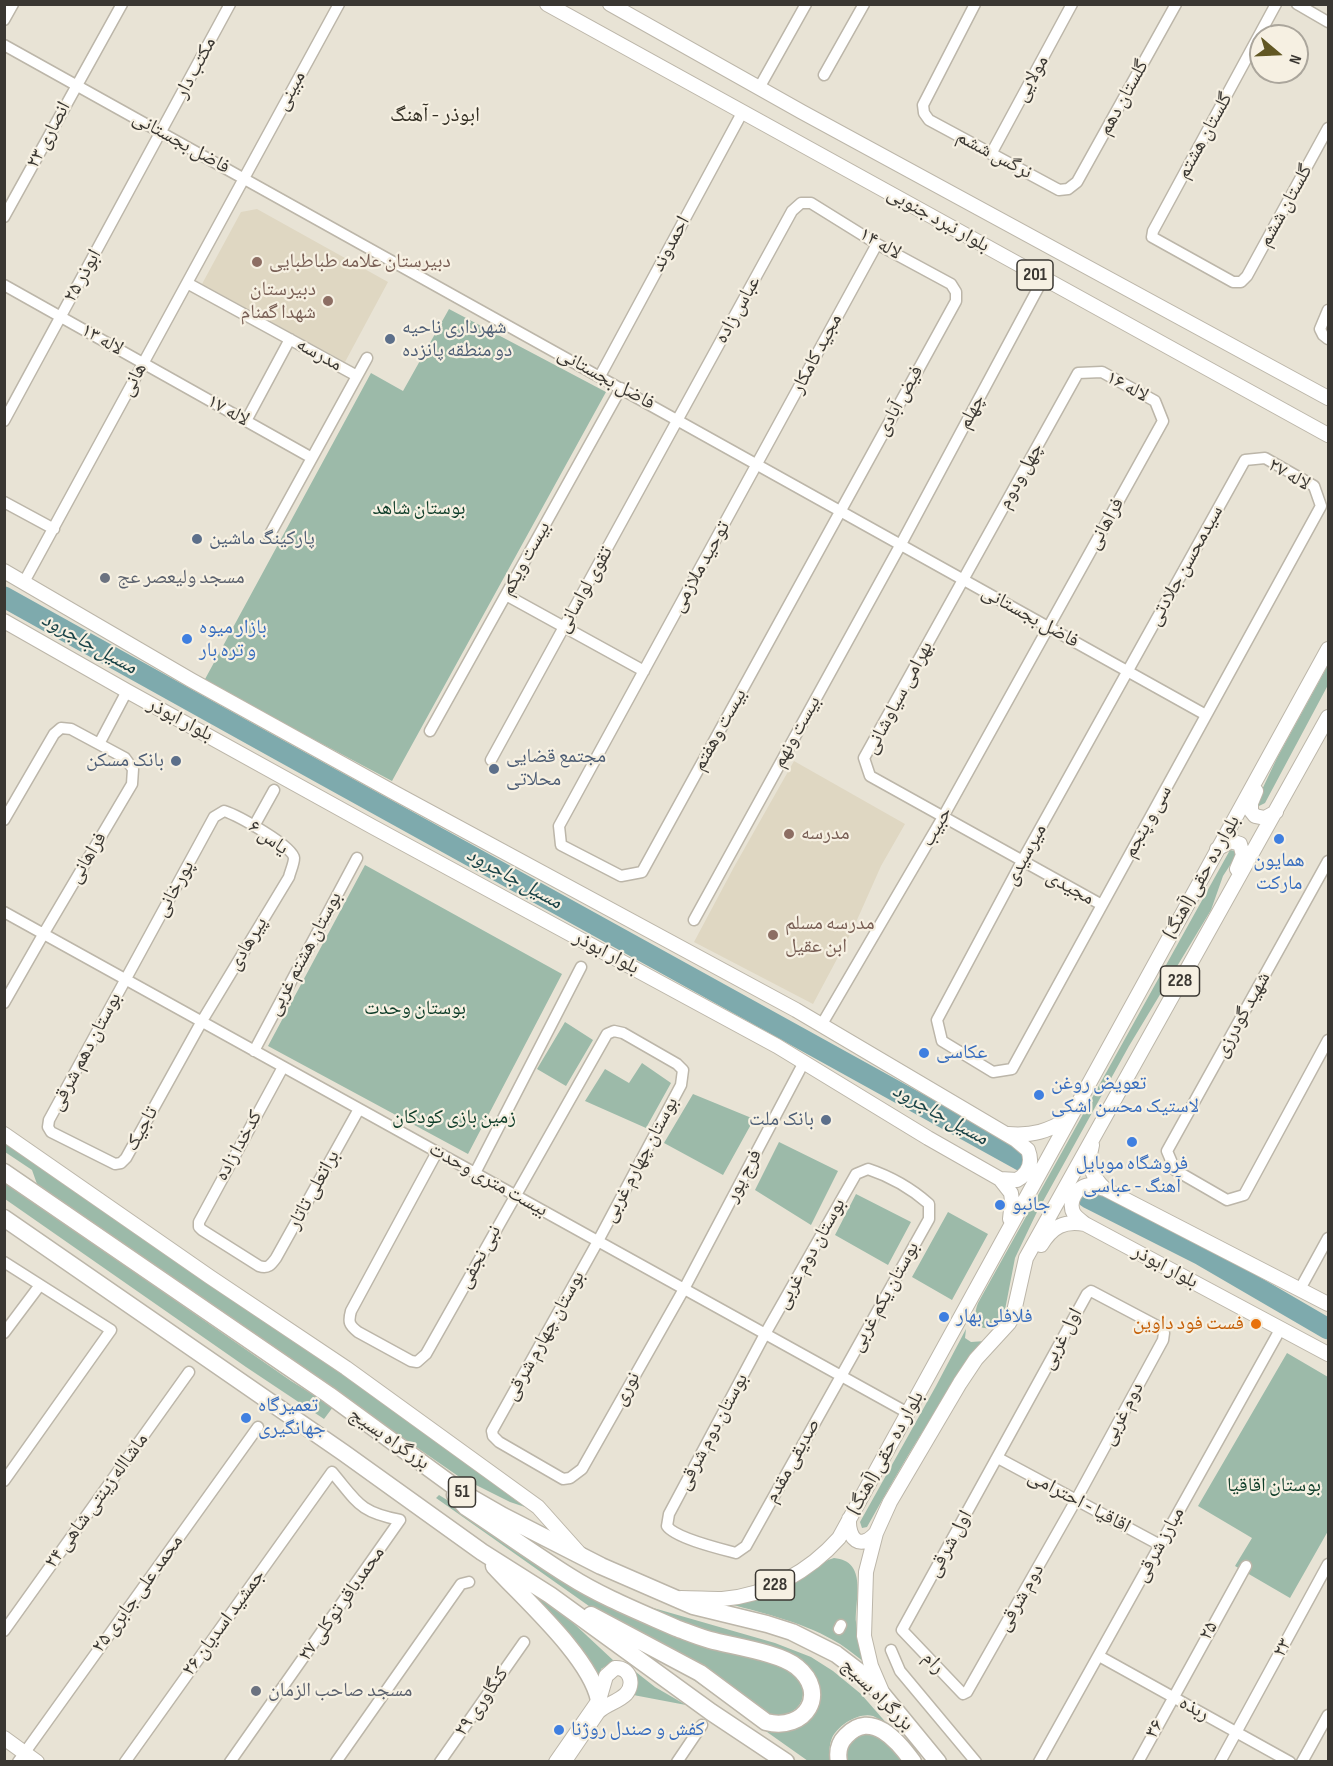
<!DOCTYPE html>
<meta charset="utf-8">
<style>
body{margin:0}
#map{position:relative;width:1333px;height:1766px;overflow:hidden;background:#e8e3d5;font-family:"Sofia Sans Condensed",sans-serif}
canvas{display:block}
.frame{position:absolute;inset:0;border:6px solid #3a3732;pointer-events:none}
.north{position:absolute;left:1249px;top:24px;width:60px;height:60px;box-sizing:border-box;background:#f6f0e2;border:2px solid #aba69c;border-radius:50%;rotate:109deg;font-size:16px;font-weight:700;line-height:24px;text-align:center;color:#3a3732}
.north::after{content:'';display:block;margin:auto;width:21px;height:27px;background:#615723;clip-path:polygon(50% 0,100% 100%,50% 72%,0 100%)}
</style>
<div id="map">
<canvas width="1333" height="1766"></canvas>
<div class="frame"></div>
<div class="north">N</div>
</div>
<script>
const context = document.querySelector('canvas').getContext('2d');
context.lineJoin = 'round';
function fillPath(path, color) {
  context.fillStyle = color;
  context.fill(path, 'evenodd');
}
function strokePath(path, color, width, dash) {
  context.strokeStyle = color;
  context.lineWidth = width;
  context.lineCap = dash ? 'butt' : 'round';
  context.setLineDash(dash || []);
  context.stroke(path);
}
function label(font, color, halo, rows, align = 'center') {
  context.font = font + ' "Sofia Sans Condensed","Noto Naskh Arabic",sans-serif';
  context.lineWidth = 4.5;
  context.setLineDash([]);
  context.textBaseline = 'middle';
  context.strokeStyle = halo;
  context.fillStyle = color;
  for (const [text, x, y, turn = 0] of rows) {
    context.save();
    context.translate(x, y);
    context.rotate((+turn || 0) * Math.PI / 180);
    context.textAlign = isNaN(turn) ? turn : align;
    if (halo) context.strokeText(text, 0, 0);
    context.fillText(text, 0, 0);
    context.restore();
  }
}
const built = new Path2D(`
 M 257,209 L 388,282 L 345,362 L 202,284 L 241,212 Z
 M 794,761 L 905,824 L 881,866 L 853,929 L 813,1004 L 694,942 L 734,867 Z`);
const green = new Path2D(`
 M 449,309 L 606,392 L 392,781 L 204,681 L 371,373 L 403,391 Z
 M 1328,665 L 1328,685 L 1265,803 L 1259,806 L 1258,798 L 1277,758 Z
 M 1230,850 L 1235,851 L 1236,856 L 1223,876 L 1211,910 L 1129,1046 L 1036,1214 L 1015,1258 L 1004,1315 C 990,1338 968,1329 978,1303 Z
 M 365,865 L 562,974 L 468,1154 L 268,1046 Z
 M 565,1022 L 593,1040 L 566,1086 L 537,1069 Z
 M 642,1063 L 671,1083 L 646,1128 L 585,1101 L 605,1069 L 629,1083 Z
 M 693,1094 L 754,1119 L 723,1175 L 664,1143 Z
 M 4,1140 L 339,1372 L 458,1457 L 518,1502 L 534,1510 L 510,1502 L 458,1476 L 53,1195 L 37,1184 L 32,1170 L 5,1152 Z
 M 779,1142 L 838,1171 L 811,1225 L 755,1190 Z
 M 4,1181 L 291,1381 L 333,1407 L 324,1419 L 246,1367 L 5,1199 Z
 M 856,1194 L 911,1222 L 888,1265 L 835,1235 Z
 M 948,1212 L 988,1234 L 952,1300 L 912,1277 Z
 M 966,1329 L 965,1338 L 971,1342 L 985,1341 C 939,1400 903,1463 867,1527 L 862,1528 L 860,1522 L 936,1386 Z
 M 1287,1353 L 1328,1377 L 1328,1531 L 1290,1598 L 1235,1566 L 1252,1538 L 1198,1506 Z
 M 439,1495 L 481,1521 L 553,1573 L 741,1653 L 795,1671 C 798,1678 804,1686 803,1694 C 802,1712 781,1719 767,1714 L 613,1623 L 436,1498 Z
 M 480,1511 L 601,1586 L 643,1605 L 775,1643 L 811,1657 L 833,1671 L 861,1694 L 896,1734 C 889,1729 881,1719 873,1716 C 859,1712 838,1725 832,1738 C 829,1745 829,1754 830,1761 L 808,1761 L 661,1657 L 705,1683 L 796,1728 C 825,1716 826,1678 802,1661 L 689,1627 L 609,1593 Z
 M 834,1558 C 868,1561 855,1599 856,1622 C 857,1636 862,1650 866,1664 C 858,1657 849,1650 840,1644 C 806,1623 767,1614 729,1604 L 761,1598 L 782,1591 L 828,1560 Z
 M 508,1576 L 570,1620 L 614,1661 L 601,1669 L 600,1685 Z
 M 627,1665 L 655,1687 L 686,1705 L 628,1694 Z
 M 875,1731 L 907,1762 L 845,1762 L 846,1747 L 861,1732 Z`);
const river = new Path2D(`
 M 4,597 C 343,787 685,971 1024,1162
 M 1088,1198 L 1201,1255 L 1328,1329`);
const minor = new Path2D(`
 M 975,4 L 923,105 L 924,113 L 929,120 L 1059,190 L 1068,189 L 1077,182 L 1176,4
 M 1276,4 L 1153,231 L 1152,237 L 1233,282 L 1241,282 L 1247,276 L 1328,128
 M 1297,4 L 1328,22
 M 4,20 L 13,4
 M 4,45 L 1206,715
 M 824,75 L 864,4
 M 759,88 L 806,4
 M 991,154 L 1072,4
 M 4,217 L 122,4
 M 187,283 L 357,376
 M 4,285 L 312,458
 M 1328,310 L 1320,329 L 1323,335 L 1328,339
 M 600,376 L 742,113
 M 4,421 L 230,4
 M 246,421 L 290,339
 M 1265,458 L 1314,486 L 1321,506 L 1012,1069 L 993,1072 L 942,1041 L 937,1020 L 1022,861 L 1245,460 Z
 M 4,502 L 54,529
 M 269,536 L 367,358
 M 24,582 L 339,4
 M 506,595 L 644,671
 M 430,731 L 621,388
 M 99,744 L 127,691
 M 491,760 L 792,211 L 801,203 L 811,203 L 877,244 L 951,284 L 956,292 L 956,301 L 642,872 L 621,876 L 561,845 L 559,826 L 877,244
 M 224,811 C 237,815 293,846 294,858 C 294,864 290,872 289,877 L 202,1021 L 126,1158 L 121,1163 L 115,1164 L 51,1132 L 48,1127 L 49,1120 L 214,817 Z
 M 4,820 L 54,734 L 61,728 L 71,729 L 125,758 L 133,769 L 132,784 L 44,933 L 4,1003
 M 254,826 L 274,790
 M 1328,861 L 1167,1151 L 1175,1170 L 1227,1200 L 1244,1195 L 1328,1040
 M 4,912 L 908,1413
 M 694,920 L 901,544 L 1043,279
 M 822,1024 L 943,817 L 1163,421 L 1155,401 L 1102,372 L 1078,373 L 864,758 L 870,776 L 1102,905
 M 254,1051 L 357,858
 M 283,1067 L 199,1222 L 199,1227 L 202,1230 L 259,1266 C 268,1269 271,1265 276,1258 L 359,1109
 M 437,1152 L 351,1311 C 348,1322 349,1325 358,1332 L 411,1361 L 417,1362 L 426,1354 L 607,1034 L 614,1031 L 623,1033 L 677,1064 L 683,1070 L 681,1085 L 598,1241 L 492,1431 L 493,1436 L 499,1442 L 563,1479 L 570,1478 L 582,1469 L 684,1289 L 804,1062
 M 868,1169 C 889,1176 912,1189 929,1204 L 929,1219 L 746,1546 L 736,1553 C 721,1549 675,1538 667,1526 L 669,1514 L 765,1334 L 856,1174 Z
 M 475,1173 L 581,967
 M 4,1262 L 111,1330 L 4,1481
 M 1300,1289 L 1328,1238
 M 1091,1291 L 1161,1328 L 1164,1333 L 1163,1340 L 1076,1500 L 967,1692 L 963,1694 L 902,1630 L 1087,1294 Z
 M 4,1333 L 40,1285
 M 998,1458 L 1160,1545
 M 839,1629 L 841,1625
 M 4,1631 L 189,1372
 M 891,1650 L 900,1671 L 976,1762
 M 1099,1656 L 1290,1762
 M 18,1762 L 258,1427
 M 125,1762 L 332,1472 C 358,1503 359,1512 400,1520 L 230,1762
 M 336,1762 L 461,1584 L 469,1582
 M 440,1762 L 524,1642
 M 677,1762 L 702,1725
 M 1039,1762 L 1281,1328
 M 1138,1762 L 1246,1566
 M 1220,1762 L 1328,1564
 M 1302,1762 L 1328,1715`);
const major = new Path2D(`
 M 547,4 L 1328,435
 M 610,4 L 802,112 L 1328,398
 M 4,571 L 191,680 L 395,793 L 796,1010 L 1016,1140 L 1028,1150 C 1033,1163 1029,1173 1017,1180 L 1000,1179
 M 4,621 L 127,691 L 373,827 L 777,1046 L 928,1138 L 1000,1179 L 1011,1193 L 1012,1201 L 1010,1219
 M 1256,791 L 1251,803 L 1251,811 L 1255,816 L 1265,818 L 1276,812
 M 1217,849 L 1231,841 L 1240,844 L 1243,855 L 1237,869
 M 4,1134 L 210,1277 L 346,1368 L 538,1507 L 580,1554
 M 1008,1134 C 1034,1136 1047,1131 1069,1119
 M 1092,1145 C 1087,1164 1091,1176 1105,1189 L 1328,1304
 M 1085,1224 C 1081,1221 1076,1217 1074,1214 C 1067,1202 1077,1185 1091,1185 C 1095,1185 1101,1188 1105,1189
 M 1041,1245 C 1052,1227 1064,1220 1085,1224 L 1328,1354
 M 849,1519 C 848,1539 860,1551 876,1533
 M 681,1598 C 694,1598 709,1599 722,1599 C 766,1596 810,1571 839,1538 L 1328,649
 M 883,1694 L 871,1666 L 864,1636 L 866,1572 L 876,1533 L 890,1502 L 960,1383 L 976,1359 L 1009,1323 L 1013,1316 L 1026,1258 L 1328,717
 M 4,1738 L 37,1762
 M 556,1762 L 599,1700 L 606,1676 L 615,1668 C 630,1667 635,1684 626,1694 C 618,1702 606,1704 598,1712 L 564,1762`);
const highway = new Path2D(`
 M 4,1172 L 329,1395 L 463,1493 L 503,1516 L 601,1566 L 693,1606 L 767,1624 L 792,1632 L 836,1654 L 857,1670 L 883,1695 L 938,1762
 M 4,1218 L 344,1453 L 482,1552 L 550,1595 L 711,1712 L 786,1762
 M 455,1495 L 466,1507 C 501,1530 534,1554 569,1576 C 602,1597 640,1612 676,1628 C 687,1632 699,1637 710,1640 C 732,1646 781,1653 797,1667 C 829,1693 806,1732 766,1722 L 700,1673 L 591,1615
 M 494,1566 C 525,1600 590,1657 599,1700
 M 839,1762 C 837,1752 839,1743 846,1736 C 871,1709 898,1741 913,1762`);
const markers = [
 [257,262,6,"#8d6e63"],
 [328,301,6,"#8d6e63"],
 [390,339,6,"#5c6f8a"],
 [197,539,6,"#5c6f8a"],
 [105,578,6,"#6b7280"],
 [187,639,6,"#3f7fe0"],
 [176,761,6,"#5c6f8a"],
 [494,769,6,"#5c6f8a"],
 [789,834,6,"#8d6e63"],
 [1279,839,6,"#3f7fe0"],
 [773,935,6,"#8d6e63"],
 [924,1053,6,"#3f7fe0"],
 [1039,1095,6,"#3f7fe0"],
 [826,1120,6,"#5c6f8a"],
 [1132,1142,6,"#3f7fe0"],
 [1000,1205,6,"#3f7fe0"],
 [944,1317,6,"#3f7fe0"],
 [1256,1324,6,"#e8710a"],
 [246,1418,6,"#3f7fe0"],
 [256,1691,6,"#6b7280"],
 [559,1730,6,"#3f7fe0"]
];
const shields = [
 [1035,275,36],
 [1180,981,39],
 [462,1492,27],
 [775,1585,39]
];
const shieldNames = [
 ["201",1035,275],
 ["228",1180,981],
 ["51",462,1492],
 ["228",775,1585]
];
const streetNames = [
 ["مکتب دار",196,68,-62],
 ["مولایی",1032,79,-61],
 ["مبینی",291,91,-61],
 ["گلستان دهم",1124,98,-61],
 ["انصاری ۲۳",49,135,-62],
 ["گلستان هشتم",1205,136,-61],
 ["فاضل بجستانی",181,143,29],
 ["نرگس ششم",994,155,28],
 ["گلستان ششم",1286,206,-61],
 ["بلوار نبرد جنوبی",938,220,29],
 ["احمدوند",671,244,-62],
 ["لاله ۱۴",880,244,30],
 ["ابوذر ۲۵",83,276,-61],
 ["عباس زاده",738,310,-61],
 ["لاله ۱۳",102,340,29],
 ["مجید کامکار",817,354,-62],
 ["مدرسه",319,355,29],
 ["فاضل بجستانی",606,379,29],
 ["هانی",134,380,-62],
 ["لاله ۱۶",1127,387,28],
 ["فیض آبادی",900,401,-61],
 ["لاله ۱۷",228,411,29],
 ["چهلم",972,412,-62],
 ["لاله ۲۷",1289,475,30],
 ["چهل ودوم",1021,476,-61],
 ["فراهانی",1106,524,-61],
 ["بیست ویکم",526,559,-61],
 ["سیدمحسن جلادتی",1186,566,-61],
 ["توحید ملازمی",701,567,-61],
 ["تقوی لواسانی",585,590,-61],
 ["فاضل بجستانی",1030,617,29],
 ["بهرامی سیاوشانی",899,698,-62],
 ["بلوار ابوذر",180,720,28],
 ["بیست وهفتم",720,730,-61],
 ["بیست ونهم",797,732,-61],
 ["سی و پنجم",1148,822,-61],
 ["حبیب",937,827,-60],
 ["یاس ۶",268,838,36],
 ["میرسیدی",1026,855,-61],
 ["فراهانی",88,858,-59],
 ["بلوار ده حقی (آهنگ)",1202,877,-61],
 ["مجیدی",1070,888,29],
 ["پورخانی",175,889,-61],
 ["پیرهادی",248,944,-59],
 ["بلوار ابوذر",606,953,28],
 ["بوستان هشتم غربی",305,954,-62],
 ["شهید گودرزی",1243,1015,-61],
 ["بوستان دهم شرقی",86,1052,-62],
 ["تاجیک",142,1129,-61],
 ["کدخدا زاده",239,1146,-61],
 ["بوستان چهارم غربی",641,1160,-62],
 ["فرج پور",744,1176,-62],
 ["بیست متری وحدت",488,1180,29],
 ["براتعلی تاتار",314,1190,-61],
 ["بوستان دوم غربی",811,1254,-61],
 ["نبی نجفی",480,1257,-61],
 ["بلوار ابوذر",1165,1267,28],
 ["بوستان یکم غربی",885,1297,-61],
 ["بوستان چهارم شرقی",545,1336,-61],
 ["اول غربی",1062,1339,-62],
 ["نوری",627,1389,-61],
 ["دوم غربی",1123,1414,-62],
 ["بوستان دوم شرقی",713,1432,-62],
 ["بزرگراه بسیج",389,1439,35],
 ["بلوار ده حقی (آهنگ)",886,1453,-61],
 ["صدیقی مقدم",793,1461,-61],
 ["ماشااله زینتی شاهی ۲۴",97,1501,-54],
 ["اقاقیا - احترامی",1079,1502,28],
 ["اول شرقی",950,1544,-61],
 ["مبارز شرقی",1160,1545,-61],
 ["محمد علی جابری ۲۵",138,1594,-54],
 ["دوم شرقی",1021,1598,-60],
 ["محمدباقر توکلی ۲۷",342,1604,-55],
 ["جمشید اسدیان ۲۶",224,1623,-54],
 ["۲۵",1209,1631,-61],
 ["۲۳",1283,1648,-61],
 ["رام",933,1663,46],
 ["بزرگراه بسیج",877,1695,45],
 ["کنگاوری ۲۹",482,1702,-55],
 ["ربذه",1194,1709,29],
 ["۳۶",1155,1729,-62]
];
const educationNames = [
 ["دبیرستان علامه طباطبایی",269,262],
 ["دبیرستان",316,290,"right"],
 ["شهدا گمنام",316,313,"right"],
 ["مدرسه",801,834],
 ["مدرسه مسلم",785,924],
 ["ابن عقیل",785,947]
];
const serviceNames = [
 ["شهرداری ناحیه",402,328],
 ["دو منطقه پانزده",402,351],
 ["پارکینگ ماشین",209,539],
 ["مجتمع قضایی",506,757],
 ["محلاتی",506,780],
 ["بانک مسکن",164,761,"right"],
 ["بانک ملت",814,1120,"right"]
];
const parkNames = [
 ["بوستان شاهد",419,509],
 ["بوستان وحدت",415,1009],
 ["زمین بازی کودکان",454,1118],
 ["بوستان اقاقیا",1274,1486]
];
const worshipNames = [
 ["مسجد ولیعصر عج",117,578],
 ["مسجد صاحب الزمان",268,1691]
];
const shopNames = [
 ["بازار میوه",199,628],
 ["و تره بار",199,651],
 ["همایون",1279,861,"center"],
 ["مارکت",1279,884,"center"],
 ["عکاسى",936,1053],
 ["تعویض روغن",1051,1084],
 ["لاستیک محسن اشکی",1051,1107],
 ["فروشگاه موبایل",1132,1164,"center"],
 ["آهنگ - عباسی",1132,1187,"center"],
 ["جانبو",1012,1205],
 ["فلافلی بهار",956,1317],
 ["تعمیرگاه",258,1406],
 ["جهانگیری",258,1429],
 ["کفش و صندل روژنا",571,1730]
];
const foodNames = [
 ["فست فود داوین",1244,1324]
];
const neighbourhoodNames = [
 ["ابوذر - آهنگ",435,116]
];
const waterNames = [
 ["مسیل جاجرود",89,644,29],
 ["مسیل جاجرود",514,879,29],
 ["مسیل جاجرود",940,1115,29]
];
fillPath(built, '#dfd7c2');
fillPath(green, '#9cbaa9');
strokePath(river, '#7eaaad', 21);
strokePath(minor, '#bcb6a9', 13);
strokePath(major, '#bcb6a9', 16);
strokePath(highway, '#bcb6a9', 19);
strokePath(minor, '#fff', 10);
strokePath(major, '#fff', 14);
strokePath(highway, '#fff', 16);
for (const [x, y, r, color] of markers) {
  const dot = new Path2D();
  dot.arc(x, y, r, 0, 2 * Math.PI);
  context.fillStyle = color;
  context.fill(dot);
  strokePath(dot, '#f6f0e2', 2);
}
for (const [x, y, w] of shields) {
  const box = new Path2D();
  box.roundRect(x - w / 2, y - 15, w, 30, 4.5);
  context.fillStyle = '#f6f0e2';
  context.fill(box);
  strokePath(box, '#3a3732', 1.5);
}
label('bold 18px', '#3a3732', null, shieldNames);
label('20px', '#3a3732', '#f6f0e2', streetNames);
label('20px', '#785e54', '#f6f0e2', educationNames, 'left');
label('20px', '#4e5e75', '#f6f0e2', serviceNames, 'left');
label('20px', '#0d3c28', '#f6f0e2', parkNames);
label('20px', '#5b616d', '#f6f0e2', worshipNames, 'left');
label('20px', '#366cbe', '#f6f0e2', shopNames, 'left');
label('20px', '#c56008', '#f6f0e2', foodNames, 'right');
label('21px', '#332f24', '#f6f0e2', neighbourhoodNames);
label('italic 21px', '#184246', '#f6f0e2', waterNames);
</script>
